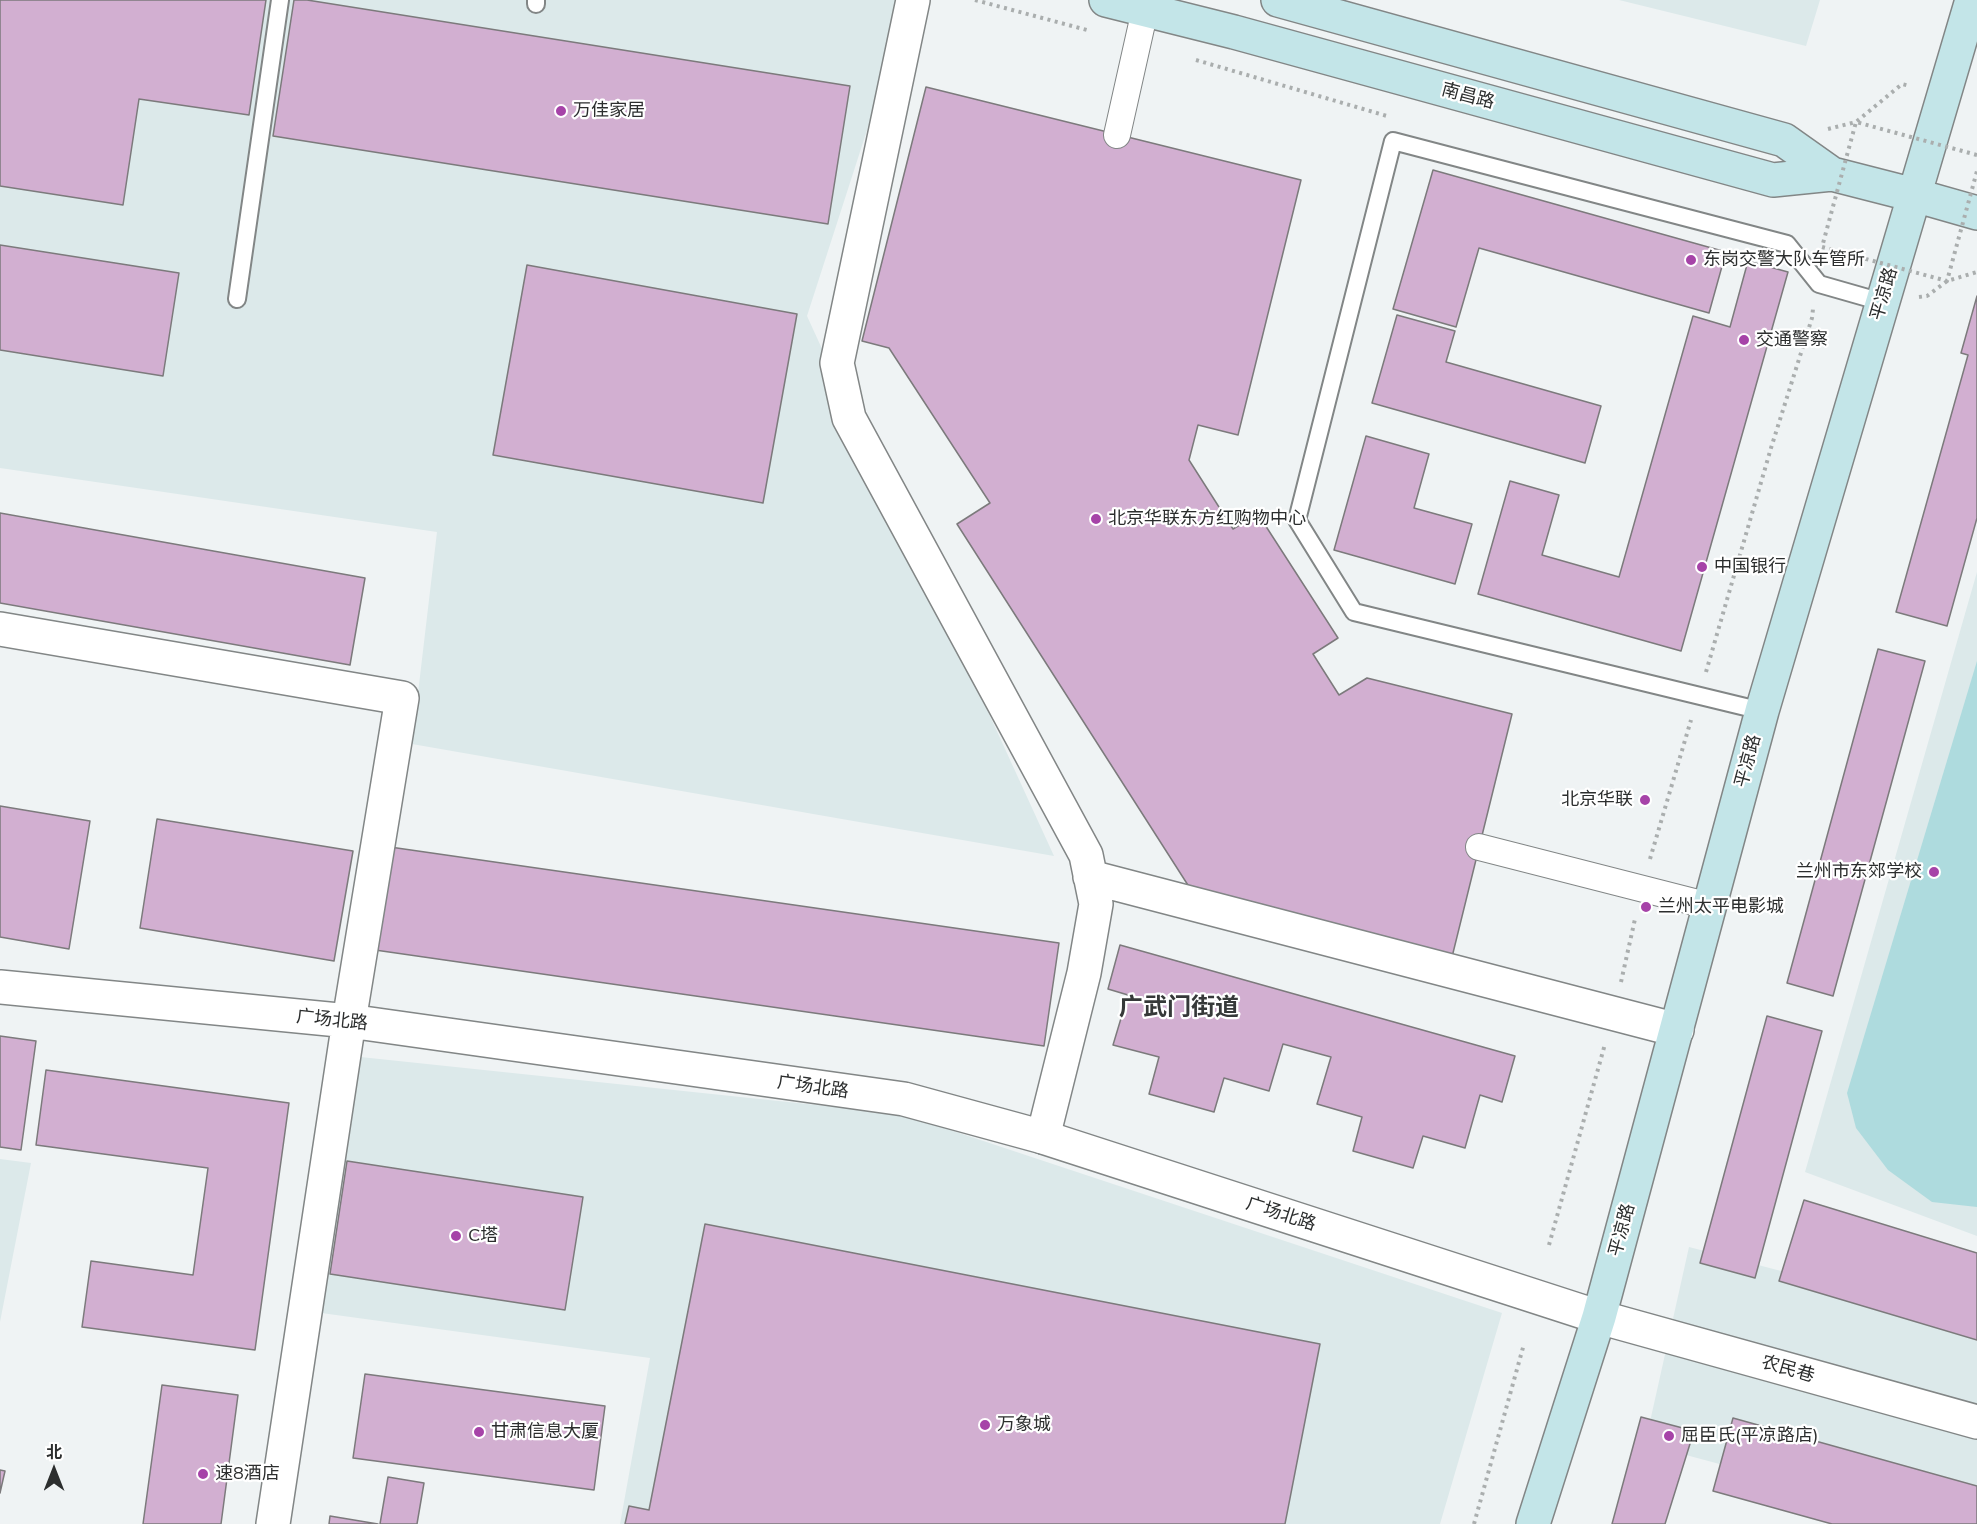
<!DOCTYPE html>
<meta charset="utf-8">
<style>
body{margin:0}
#map{position:relative;width:1977px;height:1524px;overflow:hidden;background:#eff3f4;font-family:Mulish,"Noto Sans SC",sans-serif}
canvas{display:block}
.north{position:absolute;left:24px;top:1440px;width:60px;height:60px;-webkit-text-stroke:4px #fff;paint-order:stroke;rotate:0deg;font-size:16px;font-weight:700;line-height:24px;text-align:center;color:#2c2e2e}
.north::after{content:'';display:block;margin:auto;width:21px;height:27px;background:#2c2e2e;clip-path:polygon(50% 0,100% 100%,50% 72%,0 100%)}
</style>
<div id="map">
<canvas width="1977" height="1524"></canvas>
<div class="north">北</div>
</div>
<script>
const context = document.querySelector('canvas').getContext('2d');
context.lineJoin = 'round';
function fillPath(path, color) {
  context.fillStyle = color;
  context.fill(path, 'evenodd');
}
function strokePath(path, color, width, dash) {
  context.strokeStyle = color;
  context.lineWidth = width;
  context.lineCap = dash ? 'butt' : 'round';
  context.setLineDash(dash || []);
  context.stroke(path);
}
function label(font, color, halo, rows, align = 'center') {
  context.font = font + ' Mulish,"Noto Sans SC",sans-serif';
  context.lineWidth = 4.5;
  context.setLineDash([]);
  context.textBaseline = 'middle';
  context.strokeStyle = halo;
  context.fillStyle = color;
  for (const [text, x, y, turn = 0] of rows) {
    context.save();
    context.translate(x, y);
    context.rotate((+turn || 0) * Math.PI / 180);
    context.textAlign = isNaN(turn) ? turn : align;
    if (halo) context.strokeText(text, 0, 0);
    context.fillText(text, 0, 0);
    context.restore();
  }
}
const built = new Path2D(`
 M 0,0 L 909,0 L 807,316 L 1054,856 L 412,744 L 437,532 L 0,468 Z
 M 1619,0 L 1820,0 L 1806,46 Z
 M 1977,572 L 1977,1236 L 1805,1172 Z
 M 351,1056 L 902,1114 L 1502,1313 L 1440,1524 L 620,1524 L 650,1358 L 314,1312 Z
 M 0,1159 L 31,1163 L 0,1322 Z
 M 1689,1247 L 1977,1322 L 1977,1524 L 1943,1524 L 1645,1444 Z`);
const green = new Path2D(`
 M 1977,661 L 1977,1207 L 1932,1202 L 1888,1170 L 1856,1128 L 1847,1093 Z`);
const building = new Path2D(`
 M 0,0 L 266,0 L 249,115 L 139,99 L 123,205 L 0,186 Z
 M 294,0 L 307,0 L 850,86 L 828,224 L 273,136 Z
 M 926,87 L 1301,180 L 1238,435 L 1198,425 L 1189,460 L 1233,529 L 1258,514 L 1338,638 L 1313,654 L 1339,695 L 1367,678 L 1512,714 L 1452,957 L 1193,893 L 957,524 L 990,503 L 889,348 L 862,341 Z
 M 1433,170 L 1726,252 L 1709,313 L 1479,248 L 1456,327 L 1393,309 Z
 M 0,245 L 179,273 L 163,376 L 0,350 Z
 M 1748,261 L 1788,272 L 1681,651 L 1478,594 L 1510,481 L 1559,495 L 1542,555 L 1619,577 L 1693,316 L 1730,327 Z
 M 527,265 L 797,314 L 763,503 L 493,455 Z
 M 1977,296 L 1977,518 L 1947,626 L 1896,612 L 1968,355 L 1961,353 Z
 M 1397,315 L 1455,331 L 1446,362 L 1601,406 L 1585,463 L 1372,403 Z
 M 1366,436 L 1429,454 L 1414,508 L 1472,524 L 1455,584 L 1334,550 Z
 M 0,513 L 365,578 L 350,665 L 0,603 Z
 M 1878,649 L 1925,661 L 1833,996 L 1787,983 Z
 M 0,806 L 90,821 L 69,949 L 0,937 Z
 M 157,819 L 353,851 L 334,961 L 140,928 Z
 M 390,847 L 1059,943 L 1044,1046 L 375,950 Z
 M 1120,945 L 1515,1056 L 1502,1102 L 1480,1095 L 1465,1148 L 1423,1136 L 1413,1168 L 1353,1151 L 1362,1117 L 1317,1104 L 1331,1057 L 1283,1044 L 1269,1091 L 1224,1078 L 1214,1112 L 1149,1094 L 1159,1057 L 1113,1045 L 1128,995 L 1108,989 Z
 M 1767,1016 L 1822,1031 L 1755,1278 L 1700,1263 Z
 M 0,1036 L 36,1041 L 21,1150 L 0,1147 Z
 M 46,1070 L 289,1103 L 255,1350 L 82,1327 L 91,1261 L 193,1275 L 208,1168 L 36,1145 Z
 M 347,1161 L 583,1197 L 565,1310 L 330,1274 Z
 M 1804,1200 L 1977,1253 L 1977,1340 L 1779,1281 Z
 M 705,1224 L 1320,1344 L 1285,1524 L 625,1524 L 629,1506 L 649,1510 Z
 M 365,1374 L 605,1406 L 594,1490 L 353,1458 Z
 M 162,1385 L 238,1395 L 221,1524 L 143,1524 Z
 M 1641,1417 L 1694,1431 L 1665,1524 L 1612,1524 Z
 M 1733,1418 L 1977,1486 L 1977,1524 L 1832,1524 L 1713,1491 Z
 M 0,1470 L 5,1471 L 0,1493 Z
 M 388,1477 L 424,1483 L 417,1524 L 380,1524 Z
 M 330,1516 L 378,1524 L 329,1524 Z`);
const path = new Path2D(`
 M 975,0 L 1087,30
 M 1196,60 L 1387,116
 M 1828,129 L 1856,122 L 1902,84 L 1910,86
 M 1919,297 L 1927,296 L 1947,281 L 1977,272
 M 1706,672 L 1771,448 L 1812,318 L 1813,309
 M 1650,859 L 1691,720
 M 1621,982 L 1635,919
 M 1549,1245 L 1605,1044
 M 1474,1524 L 1524,1344`);
const service = new Path2D(`
 M 536,4 L 536,0
 M 237,299 L 280,0
 M 1762,711 L 1354,612 L 1297,520 L 1393,141 L 1787,244 L 1819,284 L 1882,302`);
const pedestrian = new Path2D(`
 M 1117,135 L 1145,10
 M 1479,847 L 1710,906`);
const minor = new Path2D(`
 M 913,0 L 837,363 L 849,418 L 1086,855 L 1096,904 L 1084,973 L 1043,1137
 M 0,629 L 402,698 L 349,1021
 M 1090,877 L 1677,1030`);
const tertiary = new Path2D(`
 M 0,987 L 349,1021 L 904,1099 L 1043,1137 L 1599,1317 L 1977,1422
 M 273,1524 L 349,1021`);
const secondary = new Path2D(`
 M 1106,0 L 1234,32 L 1773,180 L 1832,174 L 1914,195 L 1977,213
 M 1278,0 L 1784,140 L 1832,174
 M 1533,1524 L 1599,1317 L 1762,711 L 1972,0`);
const pathBridge = new Path2D(`
 M 1977,155 L 1856,122 L 1822,247 L 1947,281 L 1977,171`);
const markers = [
 [561,111,6,"#a643a8"],
 [1691,260,6,"#a643a8"],
 [1744,340,6,"#a643a8"],
 [1096,519,6,"#a643a8"],
 [1702,567,6,"#a643a8"],
 [1645,800,6,"#a643a8"],
 [1934,872,6,"#a643a8"],
 [1646,907,6,"#a643a8"],
 [456,1236,6,"#a643a8"],
 [985,1425,6,"#a643a8"],
 [479,1432,6,"#a643a8"],
 [1669,1436,6,"#a643a8"],
 [203,1474,6,"#a643a8"]
];
const streetNames = [
 ["南昌路",1468,96,15],
 ["平凉路",1884,294,-74],
 ["平凉路",1748,761,-75],
 ["广场北路",332,1020,6],
 ["广场北路",813,1087,8],
 ["广场北路",1281,1214,18],
 ["平凉路",1622,1230,-75],
 ["农民巷",1788,1369,16]
];
const poiNames = [
 ["万佳家居",573,111],
 ["东岗交警大队车管所",1703,260],
 ["交通警察",1756,340],
 ["北京华联东方红购物中心",1108,519],
 ["中国银行",1714,567],
 ["北京华联",1633,800,"right"],
 ["兰州市东郊学校",1922,872,"right"],
 ["兰州太平电影城",1658,907],
 ["C塔",468,1236],
 ["万象城",997,1425],
 ["甘肃信息大厦",491,1432],
 ["屈臣氏(平凉路店)",1681,1436],
 ["速8酒店",215,1474]
];
const districtNames = [
 ["广武门街道",1179,1008]
];
fillPath(built, '#dce9ea');
fillPath(green, '#aedbde');
fillPath(building, '#d2afd1');
strokePath(building, '#7c7a7c', 1.5);
strokePath(service, '#828686', 20);
strokePath(pedestrian, '#828686', 28);
strokePath(minor, '#828686', 36);
strokePath(tertiary, '#828686', 36);
strokePath(secondary, '#828686', 36);
strokePath(path, '#aaaeae', 4, [3, 4.5]);
strokePath(service, '#fff', 16);
strokePath(pedestrian, '#fff', 26);
strokePath(minor, '#fff', 33);
strokePath(tertiary, '#fff', 33);
strokePath(secondary, '#c3e5e8', 33);
strokePath(pathBridge, '#aaaeae', 4, [3, 4.5]);
for (const [x, y, r, color] of markers) {
  const dot = new Path2D();
  dot.arc(x, y, r, 0, 2 * Math.PI);
  context.fillStyle = color;
  context.fill(dot);
  strokePath(dot, '#fff', 2);
}
label('18px', '#2c2e2e', '#fff', streetNames);
label('18px', '#2c2e2e', '#fff', poiNames, 'left');
label('bold 24px', '#363939', '#fff', districtNames);
</script>
